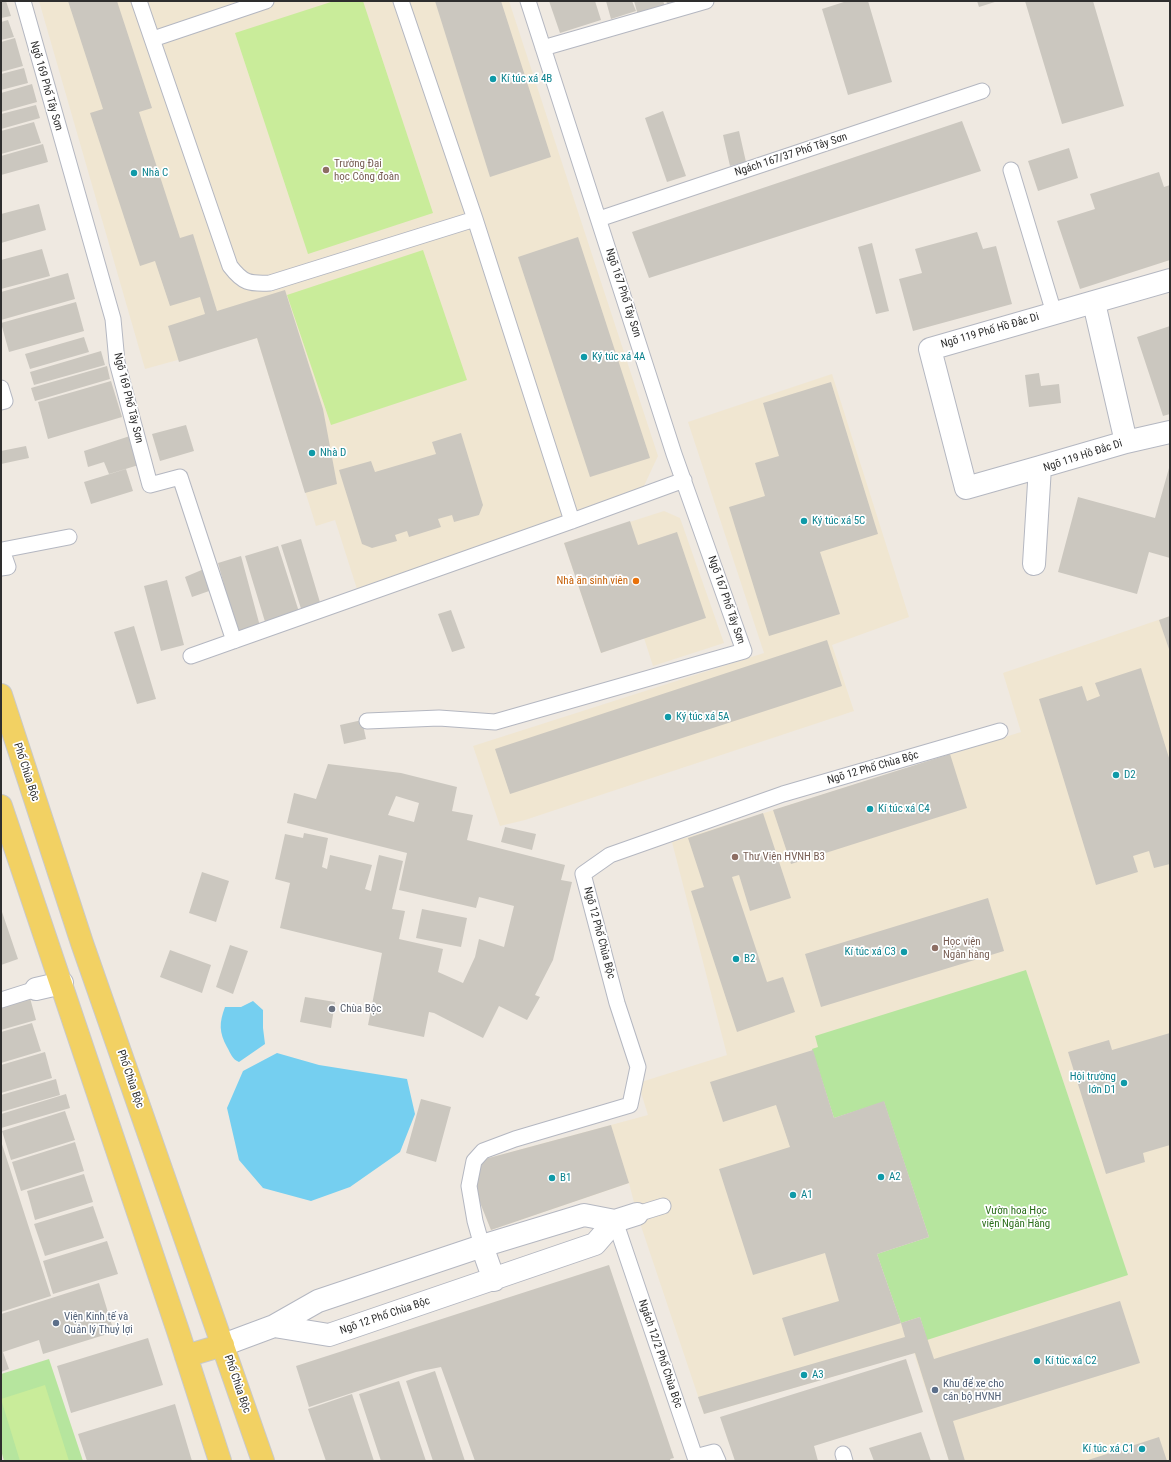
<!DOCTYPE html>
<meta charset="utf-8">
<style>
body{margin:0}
#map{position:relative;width:1171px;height:1462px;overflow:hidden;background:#efe9e1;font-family:"Roboto Condensed",sans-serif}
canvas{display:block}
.frame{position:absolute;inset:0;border:2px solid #2e2e2e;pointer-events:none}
</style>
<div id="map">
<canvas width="1171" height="1462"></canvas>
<div class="frame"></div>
</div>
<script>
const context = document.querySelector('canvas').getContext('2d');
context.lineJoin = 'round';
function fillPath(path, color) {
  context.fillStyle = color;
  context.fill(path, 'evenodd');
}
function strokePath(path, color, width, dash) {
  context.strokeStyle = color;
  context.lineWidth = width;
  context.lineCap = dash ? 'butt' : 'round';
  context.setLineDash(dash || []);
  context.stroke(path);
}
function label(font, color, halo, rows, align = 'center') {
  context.font = font + ' "Roboto Condensed",sans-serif';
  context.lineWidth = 3.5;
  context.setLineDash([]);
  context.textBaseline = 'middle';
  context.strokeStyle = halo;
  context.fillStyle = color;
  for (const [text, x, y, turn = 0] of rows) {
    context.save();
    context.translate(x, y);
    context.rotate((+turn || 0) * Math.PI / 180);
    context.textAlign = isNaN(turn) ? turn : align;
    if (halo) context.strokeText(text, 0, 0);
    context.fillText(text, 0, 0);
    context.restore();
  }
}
const education = new Path2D(`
 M 39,1 L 509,1 L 658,456 L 643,488 L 357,589 L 335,520 L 316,526 L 257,338 L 145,369 Z
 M 832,374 L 909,617 L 832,645 L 854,711 L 525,820 L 500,826 L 473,746 L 764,653 L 688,422 Z
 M 664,511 L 680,518 L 724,643 L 653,666 L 644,638 L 601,653 L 564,543 Z
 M 1170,616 L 1170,1461 L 949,1461 L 914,1353 L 704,1414 L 637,1214 L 629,1183 L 491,1230 L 477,1195 L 477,1172 L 485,1159 L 648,1115 L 638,1083 L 727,1055 L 672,842 L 1021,732 L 1003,673 Z`);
const green = new Path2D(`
 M 1026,970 L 1128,1275 L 927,1340 L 920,1317 L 901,1323 L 877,1254 L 929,1237 L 884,1102 L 834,1118 L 812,1049 L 818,1047 L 815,1036 Z
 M 49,1359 L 83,1461 L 4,1461 L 1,1450 L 1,1374 Z`);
const pitch = new Path2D(`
 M 334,1 L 363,1 L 433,213 L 308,254 L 235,33 Z
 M 423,250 L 467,380 L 331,425 L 287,295 Z
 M 45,1385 L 69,1461 L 20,1461 L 1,1399 Z`);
const water = new Path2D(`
 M 253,1001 L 263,1010 L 263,1028 L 265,1044 L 239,1062 C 232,1059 231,1054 227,1047 C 219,1032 219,1023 225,1007 L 241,1007 Z
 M 277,1053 L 319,1065 L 407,1079 L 415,1114 L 400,1152 L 350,1187 L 311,1201 L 263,1188 L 239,1160 L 227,1108 L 243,1071 Z`);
const building = new Path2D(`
 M 1,1 L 6,1 L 11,16 L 1,18 Z
 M 68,1 L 117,1 L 152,108 L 139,112 L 180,238 L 193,234 L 217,311 L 285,290 L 323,409 L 337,484 L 305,493 L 257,338 L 179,362 L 168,326 L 205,314 L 200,297 L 170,306 L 155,261 L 140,266 L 90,113 L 103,109 Z
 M 435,1 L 501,1 L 551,157 L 490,177 Z
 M 549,1 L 595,1 L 601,20 L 560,33 Z
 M 606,1 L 632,1 L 636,11 L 611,19 Z
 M 634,1 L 663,1 L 665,6 L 638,15 Z
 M 666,1 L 684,1 L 668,6 Z
 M 847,1 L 868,1 L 892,82 L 848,95 L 822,9 Z
 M 977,1 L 998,1 L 979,7 Z
 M 1025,1 L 1093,1 L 1124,106 L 1062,124 Z
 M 8,20 L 14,37 L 1,40 L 1,22 Z
 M 15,38 L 23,66 L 1,72 L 1,42 Z
 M 24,68 L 28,83 L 1,90 L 1,74 Z
 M 32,84 L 37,102 L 1,112 L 1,93 Z
 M 36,105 L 40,118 L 1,129 L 1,114 Z
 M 663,111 L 686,176 L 667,182 L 645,118 Z
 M 962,121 L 981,171 L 649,278 L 632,232 Z
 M 34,122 L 41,143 L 1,154 L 1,131 Z
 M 739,131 L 746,162 L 730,166 L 723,135 Z
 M 43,144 L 48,162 L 1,175 L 1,156 Z
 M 1069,148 L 1078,178 L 1038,191 L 1028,161 Z
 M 1159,172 L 1164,187 L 1170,185 L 1170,260 L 1080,289 L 1057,221 L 1095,209 L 1090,194 Z
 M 39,204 L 46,230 L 1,243 L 1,214 Z
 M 977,232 L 983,249 L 996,246 L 1012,304 L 913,331 L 899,279 L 922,273 L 915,249 Z
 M 578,237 L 650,458 L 590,477 L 518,257 Z
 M 872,243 L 889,311 L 876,314 L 858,247 Z
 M 42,249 L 50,276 L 1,289 L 1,260 Z
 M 68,273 L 75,299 L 1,320 L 1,292 Z
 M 76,302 L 84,331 L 9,352 L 1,323 Z
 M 1170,326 L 1170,414 L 1163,416 L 1137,337 Z
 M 84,337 L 89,352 L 30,369 L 25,354 Z
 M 101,351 L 105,365 L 34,385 L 30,372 Z
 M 107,366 L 110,379 L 35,401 L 31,388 Z
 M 1039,373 L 1041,386 L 1059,384 L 1061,403 L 1029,407 L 1025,375 Z
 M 111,381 L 122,417 L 48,439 L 38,402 Z
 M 831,382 L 878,534 L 820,552 L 840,614 L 769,636 L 729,507 L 765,496 L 755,463 L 779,456 L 763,403 Z
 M 186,425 L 194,451 L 160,461 L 152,434 Z
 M 461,433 L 483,505 L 479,515 L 454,522 L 452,515 L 438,519 L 441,527 L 409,537 L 407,531 L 395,535 L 397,541 L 372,548 L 362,544 L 339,470 L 371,461 L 375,472 L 436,454 L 432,442 Z
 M 133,435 L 142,464 L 109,474 L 104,462 L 88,467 L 84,451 Z
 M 26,446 L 29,458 L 1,464 L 1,451 Z
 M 1169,468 L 1170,468 L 1170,558 L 1149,552 L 1137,594 L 1058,572 L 1078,497 L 1155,518 Z
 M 126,469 L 133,491 L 91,504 L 84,482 Z
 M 630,521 L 638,545 L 677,532 L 706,618 L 601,653 L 564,543 Z
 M 301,539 L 322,609 L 303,615 L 281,545 Z
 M 278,546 L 300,615 L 266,625 L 245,556 Z
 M 241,556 L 261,630 L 238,636 L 218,563 Z
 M 204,569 L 212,590 L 192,597 L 185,577 Z
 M 167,580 L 184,645 L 161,651 L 144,586 Z
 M 451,610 L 465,648 L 452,652 L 438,614 Z
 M 1170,616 L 1170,652 L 1159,620 Z
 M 134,626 L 156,699 L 137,704 L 114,632 Z
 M 827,640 L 842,686 L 510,794 L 495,749 Z
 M 1141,668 L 1170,761 L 1170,864 L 1154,868 L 1149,851 L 1133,856 L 1138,872 L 1096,885 L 1039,699 L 1082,686 L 1087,701 L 1100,696 L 1095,683 Z
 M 362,720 L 366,739 L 344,744 L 340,725 Z
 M 950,754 L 967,808 L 791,864 L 773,810 Z
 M 328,764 L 401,773 L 457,787 L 452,811 L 473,815 L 467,840 L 565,865 L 561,880 L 572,882 L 553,960 L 535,995 L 540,997 L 527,1020 L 499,1006 L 483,1038 L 434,1013 L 429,1012 L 424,1037 L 368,1025 L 382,953 L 280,928 L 290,883 L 275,879 L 285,834 L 303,838 L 304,833 L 328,838 L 322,867 L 327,869 L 330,855 L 372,865 L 365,889 L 371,891 L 379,855 L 403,861 L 392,909 L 405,911 L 399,939 L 443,949 L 438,972 L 463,983 L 475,957 L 479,939 L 504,947 L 514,906 L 479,897 L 476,908 L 399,890 L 407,853 L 287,823 L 294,793 L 316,799 ZM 396,796 L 419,803 L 414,822 L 388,815 Z
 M 763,813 L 791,898 L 750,911 L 739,875 L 732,877 L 767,982 L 783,977 L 795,1012 L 737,1032 L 691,891 L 704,887 L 688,838 Z
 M 505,827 L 536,834 L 532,850 L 501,842 Z
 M 202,872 L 229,881 L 216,922 L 189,913 Z
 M 988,898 L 1004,951 L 821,1007 L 805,954 Z
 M 1,909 L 18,959 L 1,965 Z
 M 422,909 L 467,918 L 461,947 L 416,938 Z
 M 230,945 L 248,951 L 233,994 L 216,987 Z
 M 170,950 L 211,965 L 202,993 L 160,977 Z
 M 305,997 L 335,1002 L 331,1028 L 300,1022 Z
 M 30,998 L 36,1020 L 1,1030 L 1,1007 Z
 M 32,1023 L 41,1051 L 1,1063 L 1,1032 Z
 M 1170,1033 L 1170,1145 L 1143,1153 L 1145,1162 L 1106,1174 L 1068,1052 L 1109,1040 L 1112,1050 Z
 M 813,1050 L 834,1118 L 884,1101 L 929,1237 L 877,1254 L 901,1323 L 920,1317 L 934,1359 L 1120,1301 L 1140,1363 L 953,1421 L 965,1461 L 949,1461 L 915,1353 L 704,1414 L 698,1397 L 905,1337 L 901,1323 L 794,1356 L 782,1318 L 839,1301 L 825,1253 L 753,1275 L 719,1169 L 790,1147 L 776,1105 L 723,1122 L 710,1082 Z
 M 45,1052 L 52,1078 L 1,1093 L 1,1065 Z
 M 56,1079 L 60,1095 L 1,1112 L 1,1095 Z
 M 66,1094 L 70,1108 L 1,1128 L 1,1114 Z
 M 421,1099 L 451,1107 L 436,1162 L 406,1153 Z
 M 65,1111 L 75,1140 L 11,1160 L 2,1131 Z
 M 611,1125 L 629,1183 L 491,1230 L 477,1195 L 477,1172 L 485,1159 Z
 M 1,1141 L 51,1296 L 1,1312 Z
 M 75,1142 L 84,1171 L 21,1191 L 12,1162 Z
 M 84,1174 L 93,1202 L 35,1220 L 27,1191 Z
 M 93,1206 L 104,1238 L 45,1256 L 34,1224 Z
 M 107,1241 L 118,1274 L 53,1294 L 43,1261 Z
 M 609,1265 L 674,1458 L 670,1459 L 671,1461 L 475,1461 L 441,1367 L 416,1372 L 309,1407 L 296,1366 Z
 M 99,1283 L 114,1332 L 43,1354 L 39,1340 L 3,1352 L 9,1369 L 1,1372 L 1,1314 Z
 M 148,1338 L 163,1385 L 71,1413 L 57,1366 Z
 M 906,1359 L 923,1412 L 814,1446 L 818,1461 L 735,1461 L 720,1417 Z
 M 435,1371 L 465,1461 L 433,1461 L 406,1381 Z
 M 399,1381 L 426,1461 L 381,1461 L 359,1394 Z
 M 352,1394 L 374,1461 L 326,1461 L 308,1409 Z
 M 175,1404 L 192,1461 L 87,1461 L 78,1434 Z
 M 921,1432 L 931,1461 L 874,1461 L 869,1448 Z
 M 1159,1437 L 1167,1461 L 1085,1461 Z`);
const lane = new Path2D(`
 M 23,1 L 113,319 L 117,362 L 150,485 L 180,477 L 234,641
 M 139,1 L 230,266 C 243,283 249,284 270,283 L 475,219
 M 401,1 L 475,219 L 572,521
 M 153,39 L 266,1
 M 543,48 L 706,1
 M 1011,170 L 1054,313
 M 599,219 L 982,91
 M 1,388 L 5,401 L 1,402
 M 1,568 L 8,567 L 2,550 L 69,537
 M 191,656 L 572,521 L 684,480
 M 367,721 L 439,718 L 495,722 L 744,651 L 674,454 L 528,1
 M 1,1000 L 36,989
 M 637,1214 L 663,1206
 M 615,1221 L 695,1457 L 714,1452 L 718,1461
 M 482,1246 L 475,1221 L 469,1186 L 474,1161 L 483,1151 L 515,1139 L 630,1105 L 638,1067 L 617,1003 L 583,874 L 610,855 L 783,794 L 1000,731
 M 843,1454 L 845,1461`);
const street = new Path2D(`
 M 1126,442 L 1170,432
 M 1040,467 L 966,488 L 930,349 L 1170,280
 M 1034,564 L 1040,467 L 1126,442 L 1094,303
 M 36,989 L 62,983
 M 482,1246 L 494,1280
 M 274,1326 L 329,1335 L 595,1244 L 615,1221
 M 223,1345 L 274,1326 L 318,1301 L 482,1246 L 584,1215 L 615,1221 L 637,1214`);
const primary = new Path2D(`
 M 1,695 L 82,943 L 263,1461
 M 1,806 L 178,1331 L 220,1461
 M 186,1356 L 223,1345`);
const markers = [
 [493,79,4,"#0f9aa8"],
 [326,170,4,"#8d6e63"],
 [134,173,4,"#0f9aa8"],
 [584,357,4,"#0f9aa8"],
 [312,453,4,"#0f9aa8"],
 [804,521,4,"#0f9aa8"],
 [636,581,4,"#e8710a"],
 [668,717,4,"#0f9aa8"],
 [1116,775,4,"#0f9aa8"],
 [870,809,4,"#0f9aa8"],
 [735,857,4,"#8d6e63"],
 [935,948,4,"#8d6e63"],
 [904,952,4,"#0f9aa8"],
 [736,959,4,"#0f9aa8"],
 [332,1009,4,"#6b7280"],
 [1124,1083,4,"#0f9aa8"],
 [881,1177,4,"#0f9aa8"],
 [552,1178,4,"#0f9aa8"],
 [793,1195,4,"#0f9aa8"],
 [56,1323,4,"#5c6f8a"],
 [1037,1361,4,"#0f9aa8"],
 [804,1375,4,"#0f9aa8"],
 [935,1390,4,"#5c6f8a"],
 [1142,1449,4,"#0f9aa8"]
];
const cultureNames = [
 ["Kí túc xá 4B",501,79],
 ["Nhà C",142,173],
 ["Ký túc xá 4A",592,357],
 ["Nhà D",320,453],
 ["Ký túc xá 5C",812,521],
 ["Ký túc xá 5A",676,717],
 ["D2",1124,775],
 ["Kí túc xá C4",878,809],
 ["Kí túc xá C3",896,952,"right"],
 ["B2",744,959],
 ["Hội trường",1116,1077,"right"],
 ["lớn D1",1116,1090,"right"],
 ["A2",889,1177],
 ["B1",560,1178],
 ["A1",801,1195],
 ["Kí túc xá C2",1045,1361],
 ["A3",812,1375],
 ["Kí túc xá C1",1134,1449,"right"]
];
const streetNames = [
 ["Ngõ 169 Phố Tây Sơn",46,86,74],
 ["Ngách 167/37 Phố Tây Sơn",791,155,-18],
 ["Ngõ 167 Phố Tây Sơn",623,293,72],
 ["Ngõ 119 Phố Hồ Đắc Di",990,331,-16],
 ["Ngõ 169 Phố Tây Sơn",128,398,76],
 ["Ngõ 119 Hồ Đắc Di",1083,456,-18],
 ["Ngõ 167 Phố Tây Sơn",726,600,71],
 ["Ngõ 12 Phố Chùa Bộc",873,768,-16],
 ["Phố Chùa Bộc",26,772,72],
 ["Ngõ 12 Phố Chùa Bộc",599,933,75],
 ["Phố Chùa Bộc",130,1079,71],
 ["Ngõ 12 Phố Chùa Bộc",385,1316,-19],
 ["Ngách 12/2 Phố Chùa Bộc",660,1354,71],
 ["Phố Chùa Bộc",237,1384,71]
];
const educationNames = [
 ["Trường Đại",334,164],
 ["học Công đoàn",334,177],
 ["Thư Viện HVNH B3",743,857],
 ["Học viện",943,942],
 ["Ngân hàng",943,955]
];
const foodNames = [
 ["Nhà ăn sinh viên",628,581]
];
const worshipNames = [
 ["Chùa Bộc",340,1009]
];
const parkNames = [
 ["Vườn hoa Học",1016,1211],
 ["viện Ngân Hàng",1016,1224]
];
const serviceNames = [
 ["Viện Kinh tế và",64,1317],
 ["Quản lý Thuỷ lợi",64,1330],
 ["Khu để xe cho",943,1384],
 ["cán bộ HVNH",943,1397]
];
fillPath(education, '#f0e6d1');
fillPath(green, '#b6e59e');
fillPath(pitch, '#c9ec9a');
fillPath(water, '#75cff0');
fillPath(building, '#cbc7bf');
strokePath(lane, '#b4b7c1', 17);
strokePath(street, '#b4b7c1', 24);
strokePath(primary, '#c9c9c9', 24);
strokePath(lane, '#fff', 15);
strokePath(street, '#fff', 22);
strokePath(primary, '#f2d163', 22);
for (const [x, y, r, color] of markers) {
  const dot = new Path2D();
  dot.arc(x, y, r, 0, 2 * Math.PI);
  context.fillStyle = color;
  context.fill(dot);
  strokePath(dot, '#fff', 1.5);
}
label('11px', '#0d838f', '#fff', cultureNames, 'left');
label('11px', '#2e2e2e', '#fff', streetNames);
label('11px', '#785e54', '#fff', educationNames, 'left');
label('11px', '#c56008', '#fff', foodNames, 'right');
label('11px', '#5b616d', '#fff', worshipNames, 'left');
label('11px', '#2c6e1b', '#fff', parkNames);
label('11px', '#4e5e75', '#fff', serviceNames, 'left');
</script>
